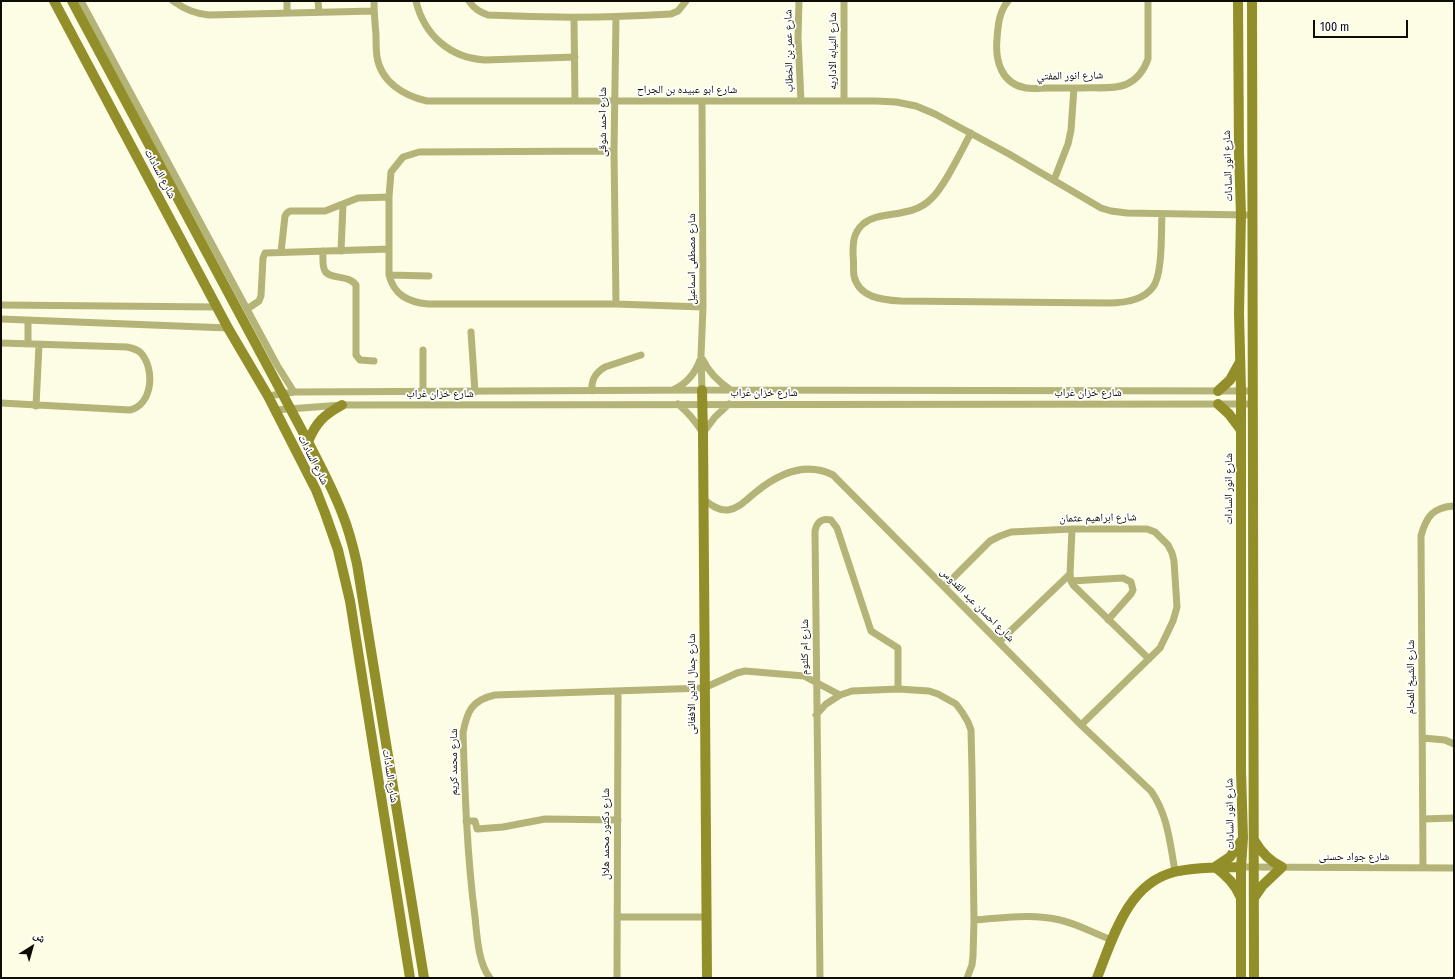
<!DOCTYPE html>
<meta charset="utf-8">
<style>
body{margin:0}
#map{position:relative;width:1455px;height:979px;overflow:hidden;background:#fdfde5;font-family:"Fira Sans Condensed","Noto Naskh Arabic",sans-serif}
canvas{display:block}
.frame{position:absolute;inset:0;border:2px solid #0d0d06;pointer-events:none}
.north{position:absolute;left:12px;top:927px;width:40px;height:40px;-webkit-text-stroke:3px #fff;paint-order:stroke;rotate:37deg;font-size:11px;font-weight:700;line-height:16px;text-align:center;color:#0d0d06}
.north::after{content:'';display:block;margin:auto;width:14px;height:18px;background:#0d0d06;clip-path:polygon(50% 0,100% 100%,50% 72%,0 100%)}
.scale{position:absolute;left:1313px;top:20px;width:95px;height:18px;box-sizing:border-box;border:2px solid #0d0d06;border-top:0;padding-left:5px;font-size:12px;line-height:14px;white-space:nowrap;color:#0d0d06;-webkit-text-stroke:3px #fff;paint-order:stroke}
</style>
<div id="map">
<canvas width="1455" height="979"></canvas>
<div class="frame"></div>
<div class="north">ش</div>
<div class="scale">100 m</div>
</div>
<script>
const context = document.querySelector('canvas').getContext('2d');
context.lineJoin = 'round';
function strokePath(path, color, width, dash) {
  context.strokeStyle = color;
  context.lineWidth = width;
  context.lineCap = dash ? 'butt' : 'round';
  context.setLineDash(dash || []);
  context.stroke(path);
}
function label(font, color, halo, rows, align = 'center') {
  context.font = font + ' "Fira Sans Condensed","Noto Naskh Arabic",sans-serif';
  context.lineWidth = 3.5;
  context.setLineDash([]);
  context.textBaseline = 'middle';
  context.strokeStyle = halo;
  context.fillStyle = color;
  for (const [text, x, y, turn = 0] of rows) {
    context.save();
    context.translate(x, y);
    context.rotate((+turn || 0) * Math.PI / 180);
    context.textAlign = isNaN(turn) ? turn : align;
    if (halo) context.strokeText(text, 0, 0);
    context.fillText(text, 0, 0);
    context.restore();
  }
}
const street = new Path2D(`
 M 81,1 L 277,365 L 294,392
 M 173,1 C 184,9 195,14 209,15 L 374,11
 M 318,1 L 319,12
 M 374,1 C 374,12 375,24 376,35 C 376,42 376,50 377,57 C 381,82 404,96 427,101 L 876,101 L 896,102 L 916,106 L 935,114 L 1009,154 L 1101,208 L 1111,211 L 1127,213 L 1246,215
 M 416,1 C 424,35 450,58 485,60 L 575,57
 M 469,1 C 474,9 480,12 488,15 C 549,18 610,18 671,14 L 678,11 L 686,1
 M 799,1 L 798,38 L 801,101
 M 844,1 L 844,101
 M 1008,1 C 999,12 998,25 997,39 C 995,60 1001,84 1026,88 C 1033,89 1041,88 1048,88 C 1059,88 1070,88 1081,88 C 1095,87 1114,90 1127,84 C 1138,79 1144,70 1148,59 L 1148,1
 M 287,13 L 287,1
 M 574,18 L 575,101
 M 616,18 L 614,151 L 616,304
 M 971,133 C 961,151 946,184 932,198 C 911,220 881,209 863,224 C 853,233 853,243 853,255 C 854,261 853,269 854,276 C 859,298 883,300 901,301 L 1108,303 C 1124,303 1143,301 1153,287 C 1163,274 1161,230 1162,214
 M 614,151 L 419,152 L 403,157 L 391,172 L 389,197 L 389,275 C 394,295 408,302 428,304 L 616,304 L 703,307
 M 1054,180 L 1068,144 L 1071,130 L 1074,88
 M 323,251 C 323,257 322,266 325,271 C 330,280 348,274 356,285 L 356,355 L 360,360 L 374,361
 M 341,251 L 343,205
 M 281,252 L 285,216 L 287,213 L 290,211 L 325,211 L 358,198 L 389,197
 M 389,275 L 429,276
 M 1,305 L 218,307
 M 247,309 L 259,301 L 261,296 L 263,258 L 265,253 L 389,249
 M 1,319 L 228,328
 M 28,321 L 28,344
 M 471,332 L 475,392
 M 1,343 L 127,347 C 132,348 137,349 141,353 C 155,369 153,404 130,410 L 1,403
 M 703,360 C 709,373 720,383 732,391
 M 673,390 C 686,384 695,374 700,360
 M 702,390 L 701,356 L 703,307 L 702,102
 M 592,391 C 591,380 595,373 605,367 L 641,355
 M 423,392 L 423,350
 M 268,396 L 294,392 L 702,390 L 1253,391
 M 678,404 C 689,413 696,422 703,433 L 715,417 L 729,404
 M 36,406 L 39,345
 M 275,410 L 342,405 L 1253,404
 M 703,499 C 710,504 718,511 728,510 C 740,508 747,499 756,492 C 778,474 805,461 833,475 L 1081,725 L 1151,791 C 1168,815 1170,844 1175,871
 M 1072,529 L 1070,574 L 1071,581 L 1073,585 L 1149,659
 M 1071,581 L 1123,578 L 1131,582 L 1133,590 L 1131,594 L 1108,620
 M 944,587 L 990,541 L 1000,536 L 1011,532 L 1072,529 L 1147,529 L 1155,532 L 1168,545 L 1172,553 L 1174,561 L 1177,607 L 1173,621 L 1160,648 L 1081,725
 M 999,642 L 1070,574
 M 816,715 L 826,704 L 840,695 L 852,691 L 898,689 L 929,691 L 938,694 L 956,704 L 962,712 L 968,722 L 971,730 L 972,771 L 974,920 L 973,956 L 972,965 L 967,978
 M 1423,738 L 1445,740 L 1454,744
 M 1423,819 L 1454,818
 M 466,821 L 475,821 L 477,829 L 503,827 L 545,819 L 618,820
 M 1241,867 L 1454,868
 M 1423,868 L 1421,536 C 1426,517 1433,507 1454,506
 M 617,917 L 707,917
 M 974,920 C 1003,918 1032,913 1060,920 C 1078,924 1095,934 1112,940
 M 490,978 C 478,963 477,935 475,917 C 467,855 465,795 463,733 C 467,711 472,700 495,695 L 704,688 L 737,673 L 745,671 L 804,676 L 840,695
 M 617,978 L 618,691
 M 820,978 L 815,531 C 817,522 821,518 831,520 L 837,528 L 871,631 L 898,648 L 898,689`);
const secondary = new Path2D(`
 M 54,1 L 228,328 L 268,396 L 316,490 L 325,513 L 338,550 L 350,601 L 410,978
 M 72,1 L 290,408 C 308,442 328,477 342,513 C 349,530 353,546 357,564 L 424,978
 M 1238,1 L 1239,153 L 1241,215 L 1239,313 L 1241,391 L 1241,771 L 1243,838 L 1241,867 L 1241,978
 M 1252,1 L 1254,978
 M 702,390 L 703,433 L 707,978
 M 1218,391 L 1230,380 L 1240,362
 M 1218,404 L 1229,414 L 1241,430
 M 308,442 C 316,422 324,415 342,405
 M 1254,840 C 1261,852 1269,861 1282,867 L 1263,885 L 1254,898
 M 1240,896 C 1235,884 1226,875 1215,867 L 1230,857 L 1242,840
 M 1097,978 C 1113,938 1127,884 1174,872 C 1194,867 1221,867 1241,867`);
const streetNames = [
 ["شارع عمر بن الخطاب",789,51,-91],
 ["شارع النيابه الاداريه",833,51,-90],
 ["شارع انور المفتي",1070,76,-1],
 ["شارع ابو عبيده بن الجراح",687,90],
 ["شارع احمد شوقى",603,122,-90],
 ["شارع انور السادات",1228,166,-92],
 ["شارع السادات",160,174,62],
 ["شارع مصطفى اسماعيل",692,259,-90],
 ["شارع خزان غراب",764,393],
 ["شارع خزان غراب",1088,393],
 ["شارع خزان غراب",440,394],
 ["شارع السادات",313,460,63],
 ["شارع انور السادات",1229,489,-90],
 ["شارع ابراهيم عثمان",1098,518,-1],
 ["شارع احسان عبد القدوس",977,605,45],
 ["شارع ام كلثوم",805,647,-90],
 ["شارع الشيخ الفحام",1411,677,-90],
 ["شارع جمال الدين الافغانى",692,684,-90],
 ["شارع محمد كريم",454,762,-90],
 ["شارع السادات",390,776,81],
 ["شارع انور السادات",1230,814,-91],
 ["شارع دكتور محمد هلال",606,834,-90],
 ["شارع جواد حسنى",1354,857]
];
strokePath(street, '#b4b378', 7);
strokePath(secondary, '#928f2a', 10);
label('11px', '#0d0d06', '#fff', streetNames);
</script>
